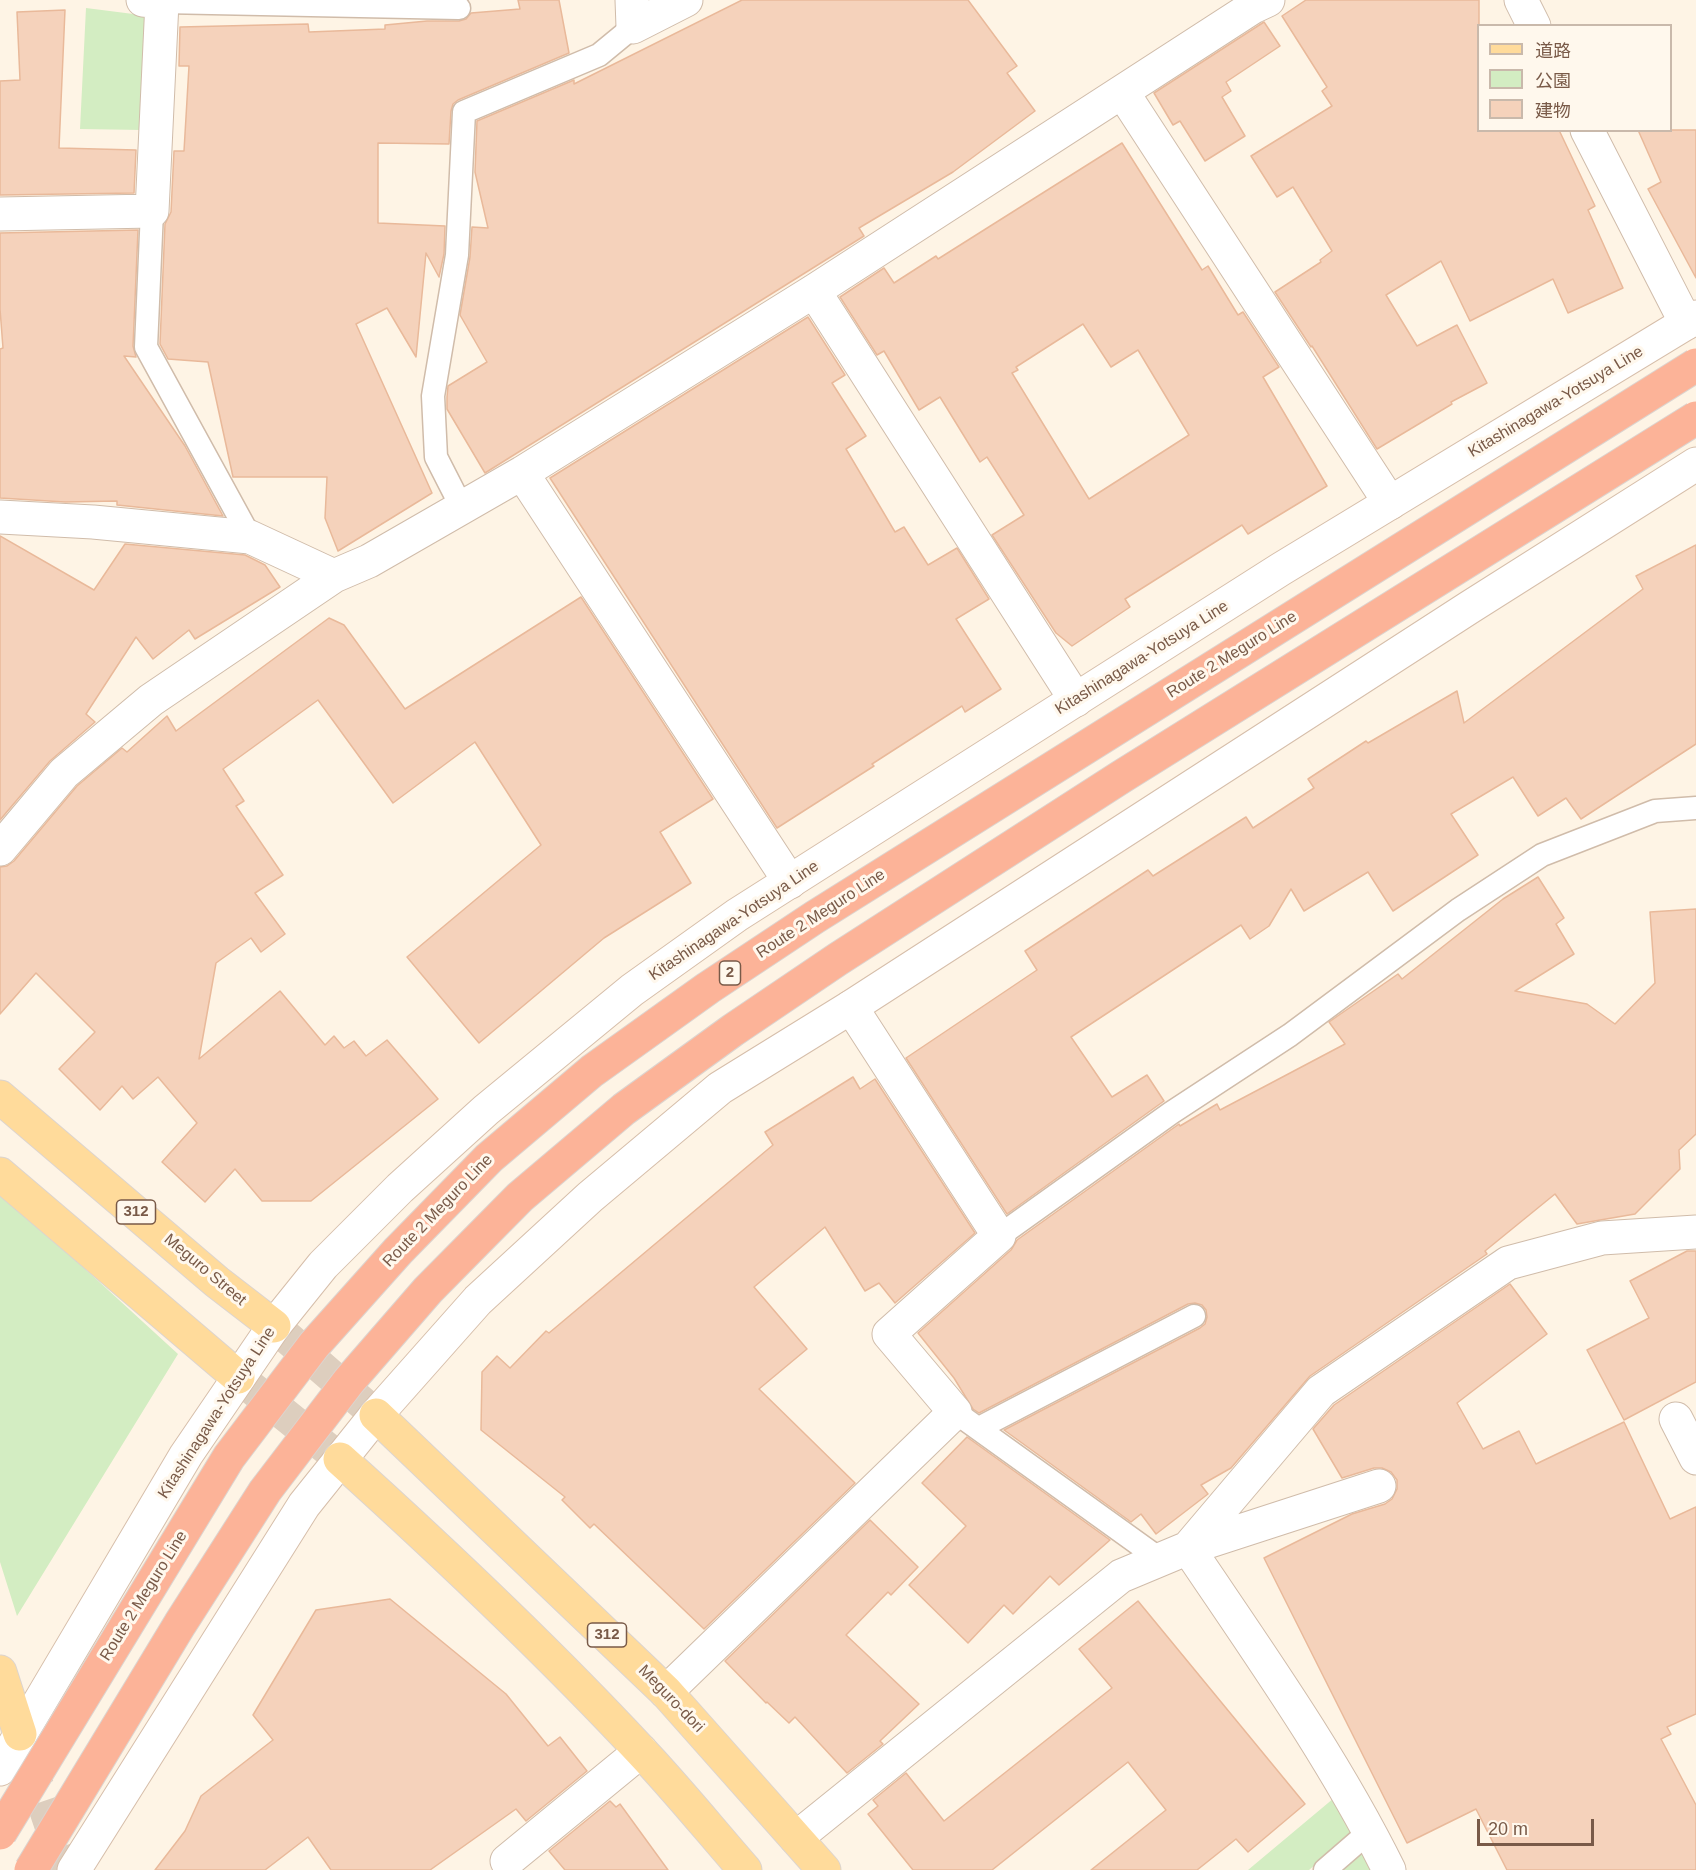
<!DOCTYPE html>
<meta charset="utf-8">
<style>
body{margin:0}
#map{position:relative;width:1696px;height:1870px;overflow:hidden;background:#fef4e5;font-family:Arial,"Noto Sans JP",sans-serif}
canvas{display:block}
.legend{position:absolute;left:1477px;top:24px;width:195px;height:108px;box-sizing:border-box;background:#fff8ed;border:2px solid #c9b9ab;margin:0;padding:8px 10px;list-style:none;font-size:18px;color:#795a48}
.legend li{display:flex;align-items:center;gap:12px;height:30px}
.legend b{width:30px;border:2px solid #c9b9ab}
.scale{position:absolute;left:1477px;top:1819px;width:117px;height:27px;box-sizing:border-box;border:3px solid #795a48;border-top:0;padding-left:8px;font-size:18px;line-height:21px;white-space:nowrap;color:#795a48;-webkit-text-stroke:4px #fff8ed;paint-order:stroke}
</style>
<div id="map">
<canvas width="1696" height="1870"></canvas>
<ul class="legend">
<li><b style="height:8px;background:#ffdb9b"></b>道路</li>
<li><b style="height:16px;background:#d3edc2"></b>公園</li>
<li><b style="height:16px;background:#f5d2bb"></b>建物</li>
</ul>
<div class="scale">20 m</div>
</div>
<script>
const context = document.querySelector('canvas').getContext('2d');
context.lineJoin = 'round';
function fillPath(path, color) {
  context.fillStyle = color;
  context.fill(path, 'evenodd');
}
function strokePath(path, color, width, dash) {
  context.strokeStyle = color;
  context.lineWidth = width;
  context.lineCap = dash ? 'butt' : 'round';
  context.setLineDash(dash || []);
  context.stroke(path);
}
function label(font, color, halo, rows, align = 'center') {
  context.font = font + ' Arial,sans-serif';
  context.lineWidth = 6;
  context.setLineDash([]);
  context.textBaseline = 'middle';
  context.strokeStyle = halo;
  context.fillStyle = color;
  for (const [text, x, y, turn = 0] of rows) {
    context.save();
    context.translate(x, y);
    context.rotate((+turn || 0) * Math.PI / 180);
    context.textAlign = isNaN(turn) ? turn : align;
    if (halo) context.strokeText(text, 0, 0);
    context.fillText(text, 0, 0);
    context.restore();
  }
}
const green = new Path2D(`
 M 86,8 L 149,16 L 142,130 L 80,129 Z
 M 0,1191 L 178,1354 L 17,1616 L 0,1562 Z
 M 1334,1798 L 1355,1830 L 1309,1870 L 1248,1870 Z
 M 1365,1849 L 1377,1870 L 1341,1870 Z`);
const building = new Path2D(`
 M 518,0 L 559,0 L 569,53 L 458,100 L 453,104 L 451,111 L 449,144 L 378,143 L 378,223 L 445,226 L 444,254 L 439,277 L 426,253 L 416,357 L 387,308 L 356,324 L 432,493 L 338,551 L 325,518 L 327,477 L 233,477 L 208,362 L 168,359 L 160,344 L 165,224 L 171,212 L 174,151 L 184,151 L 189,66 L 179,66 L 180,27 L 308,24 L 309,32 L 385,29 L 385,25 L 427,21 L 459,21 L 466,19 L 471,13 L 520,9 Z
 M 742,0 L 968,0 L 1017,66 L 1007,73 L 1035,111 L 953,172 L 859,228 L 864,236 L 485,473 L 447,409 L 447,397 L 448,386 L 487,362 L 460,315 L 470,257 L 472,227 L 488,228 L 475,172 L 477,121 L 574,80 L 574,84 Z
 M 1306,0 L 1479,0 L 1479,130 L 1559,130 L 1595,206 L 1588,210 L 1623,288 L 1568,313 L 1553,279 L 1470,321 L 1441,261 L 1386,295 L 1417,346 L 1457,325 L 1487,383 L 1451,402 L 1452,404 L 1377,449 L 1312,346 L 1311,347 L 1275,292 L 1321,262 L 1320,260 L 1332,251 L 1293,187 L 1277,197 L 1251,156 L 1332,106 L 1322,91 L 1327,87 L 1282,16 Z
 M 65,10 L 59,148 L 136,150 L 134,193 L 0,195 L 0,81 L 20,80 L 17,12 Z
 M 1264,22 L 1280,46 L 1226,82 L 1231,91 L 1222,97 L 1245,136 L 1205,161 L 1180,121 L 1173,125 L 1154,93 Z
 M 1638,130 L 1696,130 L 1696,278 L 1648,189 L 1661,182 Z
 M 1122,143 L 1202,270 L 1208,266 L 1238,315 L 1243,312 L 1279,367 L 1263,377 L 1327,486 L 1248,534 L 1242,525 L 1125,599 L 1130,607 L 1072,646 L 1056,633 L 992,535 L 1024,515 L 987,457 L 980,462 L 940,397 L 919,410 L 884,351 L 877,355 L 840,297 L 884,268 L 894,283 L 936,256 L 938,259 ZM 1083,324 L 1111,367 L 1138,350 L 1189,435 L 1089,499 L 1012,373 L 1018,370 L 1016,367 Z
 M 138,230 L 133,346 L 136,357 L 124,356 L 185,446 L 223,516 L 117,505 L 117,501 L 65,502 L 0,498 L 0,349 L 3,348 L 0,309 L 0,233 Z
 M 808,317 L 845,375 L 832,383 L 866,436 L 846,449 L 895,532 L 904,527 L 928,565 L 957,548 L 989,599 L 956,619 L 1001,689 L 965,712 L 962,706 L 872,764 L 874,766 L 777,828 L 550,478 Z
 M 0,536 L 94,590 L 125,544 L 245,555 L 265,565 L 280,587 L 195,639 L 189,630 L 153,659 L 136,637 L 86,714 L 95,722 L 50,761 L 0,820 Z
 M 1696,545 L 1696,744 L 1581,819 L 1566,798 L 1538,816 L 1513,777 L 1451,814 L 1478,855 L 1393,911 L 1368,872 L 1304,911 L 1291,889 L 1269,926 L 1250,939 L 1241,925 L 1071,1037 L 1112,1097 L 1147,1075 L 1164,1101 L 1007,1214 L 906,1058 L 1037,970 L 1025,951 L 1148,870 L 1153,876 L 1246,817 L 1253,828 L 1314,788 L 1308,779 L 1366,741 L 1368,743 L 1457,691 L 1464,723 L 1643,589 L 1636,576 Z
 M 581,597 L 713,799 L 660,832 L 691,883 L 604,938 L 479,1043 L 407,957 L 541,845 L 475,742 L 393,803 L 318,700 L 223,769 L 244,801 L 236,806 L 283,875 L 255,893 L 285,934 L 261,952 L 251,938 L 216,963 L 199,1059 L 280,991 L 325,1045 L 334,1036 L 344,1048 L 354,1041 L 366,1056 L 387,1040 L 438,1099 L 311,1201 L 262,1201 L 235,1169 L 205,1202 L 162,1162 L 197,1123 L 158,1077 L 133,1099 L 122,1086 L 100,1110 L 59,1069 L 95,1032 L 36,973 L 0,1014 L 0,867 L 7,866 L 14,861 L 77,786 L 122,748 L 127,752 L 167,716 L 176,731 L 329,618 L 344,625 L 405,709 Z
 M 1538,877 L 1564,918 L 1556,924 L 1574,954 L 1515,991 L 1587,1004 L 1615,1024 L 1655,983 L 1650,912 L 1696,909 L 1696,1134 L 1679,1150 L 1680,1169 L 1635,1214 L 1577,1224 L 1555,1194 L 1485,1251 L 1487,1254 L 1310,1376 L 1231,1468 L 1201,1485 L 1208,1494 L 1156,1534 L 1141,1514 L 1131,1522 L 1004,1430 L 1200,1328 L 1205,1324 L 1207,1317 L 1206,1310 L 1202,1305 L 1195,1303 L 1188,1304 L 979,1413 L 973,1409 L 954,1378 L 918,1333 L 1011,1250 L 1017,1240 L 1179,1124 L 1180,1126 L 1217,1104 L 1220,1110 L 1345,1044 L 1329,1022 L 1398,974 L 1402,979 L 1503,899 Z
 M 853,1077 L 860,1089 L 875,1079 L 975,1233 L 895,1303 L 879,1283 L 865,1291 L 825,1227 L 754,1287 L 807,1349 L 759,1389 L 855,1483 L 704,1629 L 594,1524 L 590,1528 L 562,1500 L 565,1497 L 481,1430 L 482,1372 L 497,1356 L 510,1368 L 546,1331 L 549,1333 L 773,1145 L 765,1132 Z
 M 1687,1251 L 1696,1251 L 1696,1382 L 1624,1420 L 1587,1350 L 1649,1318 L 1630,1281 Z
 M 1510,1284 L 1547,1334 L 1457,1403 L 1483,1449 L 1519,1431 L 1536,1464 L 1624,1422 L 1670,1519 L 1696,1507 L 1696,1714 L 1667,1727 L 1671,1734 L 1661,1739 L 1696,1805 L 1696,1870 L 1507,1870 L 1476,1809 L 1407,1843 L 1264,1558 L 1352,1514 L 1385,1504 L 1392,1499 L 1397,1489 L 1397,1480 L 1391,1472 L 1382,1468 L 1374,1468 L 1342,1478 L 1313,1429 L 1334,1405 Z
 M 967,1437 L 1110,1540 L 1059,1585 L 1050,1576 L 1013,1614 L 1004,1605 L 968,1643 L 909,1585 L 966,1526 L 922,1483 Z
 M 870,1520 L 918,1567 L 891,1595 L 888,1592 L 846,1635 L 919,1704 L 880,1741 L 883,1744 L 847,1773 L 795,1717 L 789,1723 L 767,1702 L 766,1703 L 725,1661 Z
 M 390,1599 L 506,1694 L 548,1746 L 560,1737 L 587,1771 L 526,1821 L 516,1809 L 430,1870 L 331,1870 L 308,1837 L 265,1870 L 155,1870 L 185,1831 L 201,1796 L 273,1740 L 253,1715 L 316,1610 Z
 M 1138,1601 L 1305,1804 L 1248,1852 L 1236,1839 L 1197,1870 L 1091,1870 L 1166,1810 L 1128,1762 L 992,1870 L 913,1870 L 868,1814 L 878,1806 L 873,1800 L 906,1773 L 944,1821 L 1112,1688 L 1079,1649 Z
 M 610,1801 L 616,1807 L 620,1804 L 668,1870 L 565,1870 L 549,1851 Z`);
const primaryTunnel = new Path2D(`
 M 274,1326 L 376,1415
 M 238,1377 L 340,1459
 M 27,1755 L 66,1870`);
const lane = new Path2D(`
 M 162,0 L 162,2 L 459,8
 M 152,211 L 146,347 L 250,537
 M 462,508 L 436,457 L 433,396 L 457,255 L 464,112 L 599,55 L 633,27
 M 999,1236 L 1171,1113 L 1290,1035 L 1458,910 L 1542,855 L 1655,811 L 1696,808
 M 955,1412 L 1161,1560
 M 979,1428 L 1194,1316
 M 1325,1870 L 1370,1831`);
const street = new Path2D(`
 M 632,0 L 633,27 L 686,0
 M 1521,0 L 1534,26
 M 1123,93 L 1390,503
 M 1587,130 L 1686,323
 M 0,214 L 152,211 L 162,2 L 143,0
 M 814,291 L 1076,700
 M 522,473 L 790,882
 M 0,517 L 93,522 L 250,537 L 334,576 L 369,561 L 522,473 L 814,291 L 1253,7 L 1268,0
 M 0,849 L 64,773 L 151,700 L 334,576
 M 1676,1419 L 1696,1458
 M 1188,1548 L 1321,1391 L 1508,1263 L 1602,1238 L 1696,1232
 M 1188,1548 C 1258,1652 1333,1757 1389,1870
 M 666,1692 L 955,1412 L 889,1334 L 999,1236 L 851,1007
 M 796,1838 L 1121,1576 L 1188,1548 L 1379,1486
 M 507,1861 L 641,1751`);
const secondary = new Path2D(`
 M 0,1769 L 186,1455 L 274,1326 L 323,1265 L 400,1188 L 486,1110 L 632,990 L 737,915 L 1281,569 L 1696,317
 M 74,1870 L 304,1505 L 376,1415 L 478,1300 L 590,1197 L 720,1088 L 851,1007 L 1470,607 L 1696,464`);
const primary = new Path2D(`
 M 0,1097 L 217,1282 L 274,1326
 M 0,1174 L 238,1377
 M 376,1415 L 666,1692 L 824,1870
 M 340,1459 C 443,1552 545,1648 640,1750 C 677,1789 710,1830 745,1870
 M 0,1672 L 20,1734`);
const highwayBridge = new Path2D(`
 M 0,1833 L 229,1457 L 314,1345 L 398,1251 L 489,1158 L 592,1071 L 708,988 L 815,917 L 1696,365
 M 31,1870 L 180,1624 L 265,1491 L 349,1381 L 428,1290 L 520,1197 L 624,1109 L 733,1030 L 838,959 L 1121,777 L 1696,418`);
const shields = [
 [730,973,21],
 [136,1212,39],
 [607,1635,39]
];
const shieldNames = [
 ["2",730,973],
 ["312",136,1212],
 ["312",607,1635]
];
const streetNames = [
 ["Kitashinagawa-Yotsuya Line",1556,402,-31],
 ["Route 2 Meguro Line",1232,655,-32],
 ["Kitashinagawa-Yotsuya Line",1142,658,-32],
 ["Route 2 Meguro Line",821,914,-33],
 ["Kitashinagawa-Yotsuya Line",734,921,-34],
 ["Route 2 Meguro Line",438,1211,-46],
 ["Meguro Street",205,1270,40],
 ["Kitashinagawa-Yotsuya Line",217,1413,-57],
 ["Route 2 Meguro Line",144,1596,-58],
 ["Meguro-dori",671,1699,46]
];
fillPath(green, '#d3edc2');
fillPath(building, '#f5d2bb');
strokePath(building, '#e9b99a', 1.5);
strokePath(primaryTunnel, '#ddcebe', 33, [33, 16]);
strokePath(lane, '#d0bcaa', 25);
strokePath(street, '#d0bcaa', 35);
strokePath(secondary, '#d6beaa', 35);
strokePath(primary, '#dcd4cf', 35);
strokePath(lane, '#fff', 22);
strokePath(street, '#fff', 33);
strokePath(secondary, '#fff', 33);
strokePath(primary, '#ffdb9b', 33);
strokePath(highwayBridge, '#dcd4cf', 35, []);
strokePath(highwayBridge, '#fcb398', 33);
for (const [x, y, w] of shields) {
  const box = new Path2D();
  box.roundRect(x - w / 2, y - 12, w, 24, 4.5);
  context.fillStyle = '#fff8ed';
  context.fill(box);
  strokePath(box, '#795a48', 1.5);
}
label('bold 15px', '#795a48', null, shieldNames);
label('16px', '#795a48', '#fff8ed', streetNames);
</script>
